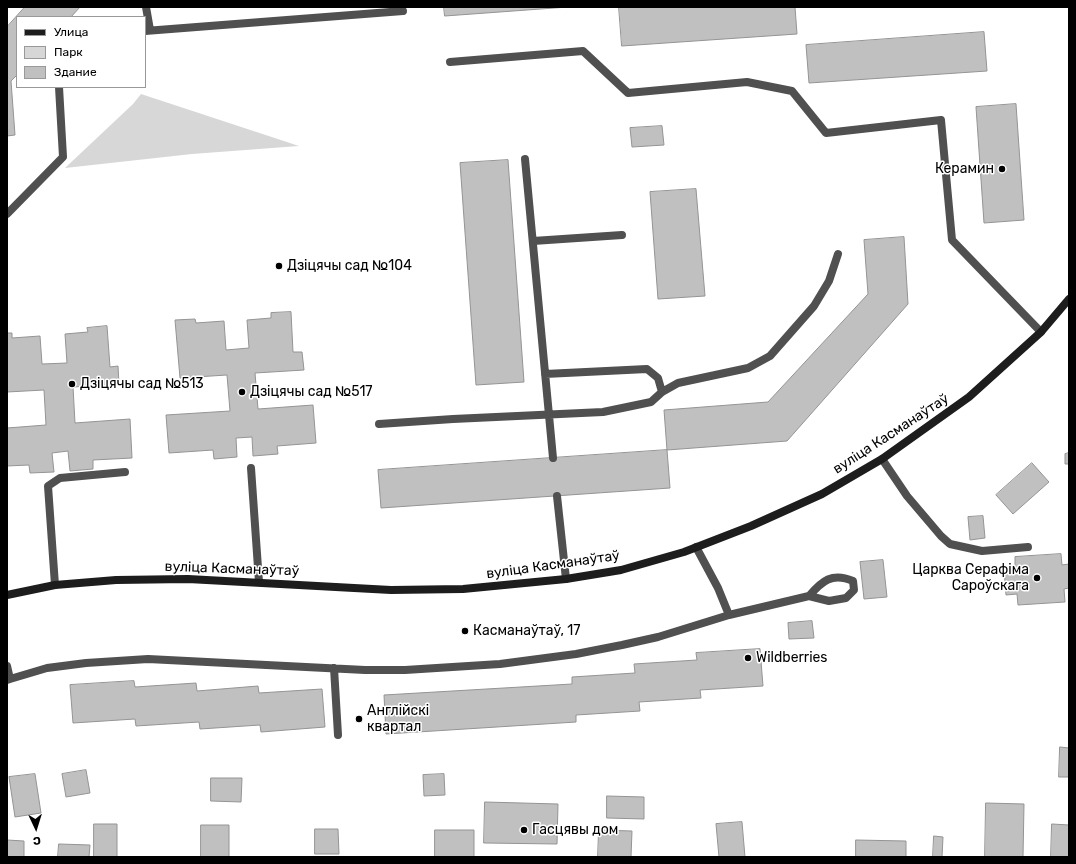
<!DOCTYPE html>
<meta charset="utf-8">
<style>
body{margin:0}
#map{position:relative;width:1076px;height:864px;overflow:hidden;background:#fff;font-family:Rubik,sans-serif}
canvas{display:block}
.frame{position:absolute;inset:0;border:8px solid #000;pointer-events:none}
.legend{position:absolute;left:16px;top:16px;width:130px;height:72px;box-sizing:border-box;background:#fff;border:1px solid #999;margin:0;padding:5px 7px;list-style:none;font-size:12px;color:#000}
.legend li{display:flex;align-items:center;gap:8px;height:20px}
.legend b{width:20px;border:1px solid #999}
.north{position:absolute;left:16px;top:808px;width:40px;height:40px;-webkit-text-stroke:3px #fff;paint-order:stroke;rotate:176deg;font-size:11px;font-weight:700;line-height:16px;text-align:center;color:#000}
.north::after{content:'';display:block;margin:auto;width:14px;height:18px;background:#000;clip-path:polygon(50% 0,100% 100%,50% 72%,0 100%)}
</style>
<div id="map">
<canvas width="1076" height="864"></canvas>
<div class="frame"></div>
<ul class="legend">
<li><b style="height:5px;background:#1d1d1d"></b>Улица</li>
<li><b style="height:11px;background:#d7d7d7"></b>Парк</li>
<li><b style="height:11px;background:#c0c0c0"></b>Здание</li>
</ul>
<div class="north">С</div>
</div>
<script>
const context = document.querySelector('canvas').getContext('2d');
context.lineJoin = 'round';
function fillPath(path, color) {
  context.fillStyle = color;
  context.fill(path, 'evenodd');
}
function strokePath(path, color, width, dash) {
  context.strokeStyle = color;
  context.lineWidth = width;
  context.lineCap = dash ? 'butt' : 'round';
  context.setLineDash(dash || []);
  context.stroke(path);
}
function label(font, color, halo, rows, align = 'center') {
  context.font = font + ' Rubik,sans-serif';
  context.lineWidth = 3;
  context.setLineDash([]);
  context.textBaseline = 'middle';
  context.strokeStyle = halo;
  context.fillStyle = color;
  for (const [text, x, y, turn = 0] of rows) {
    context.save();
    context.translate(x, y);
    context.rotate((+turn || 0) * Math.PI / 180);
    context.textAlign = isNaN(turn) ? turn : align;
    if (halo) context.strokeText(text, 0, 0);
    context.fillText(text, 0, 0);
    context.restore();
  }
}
const green = new Path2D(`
 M 141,94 L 299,146 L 192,154 L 65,168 L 133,104 Z`);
const building = new Path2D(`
 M 25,7 L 80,7 L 71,17 L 17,17 L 17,75 L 11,81 L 15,135 L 7,136 L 7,27 Z
 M 444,7 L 568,7 L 445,16 Z
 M 619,7 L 795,7 L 797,34 L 622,46 Z
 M 984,32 L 987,71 L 809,83 L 806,45 Z
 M 1016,104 L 1024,220 L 984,223 L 976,107 Z
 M 662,126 L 664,145 L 632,147 L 630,128 Z
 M 508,160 L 524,382 L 476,385 L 460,163 Z
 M 696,189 L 705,296 L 658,299 L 650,192 Z
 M 904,237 L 908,304 L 787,441 L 667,450 L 664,410 L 768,402 L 868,294 L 864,240 Z
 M 291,312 L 293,352 L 302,352 L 304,370 L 255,373 L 258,409 L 313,405 L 316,443 L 277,446 L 278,454 L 253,456 L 252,437 L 236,438 L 237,457 L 214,459 L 213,450 L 169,453 L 166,415 L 230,411 L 227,375 L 180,378 L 175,320 L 195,319 L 196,323 L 224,321 L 226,350 L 249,348 L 247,320 L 271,318 L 271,313 Z
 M 107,326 L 110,367 L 118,366 L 119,384 L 73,387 L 75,423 L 130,419 L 132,458 L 93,460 L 93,469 L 70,471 L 68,451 L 52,453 L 54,472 L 30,473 L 29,465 L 7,466 L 7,428 L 46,425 L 44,390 L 7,392 L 7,333 L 12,333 L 12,338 L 40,336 L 42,364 L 67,363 L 65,334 L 88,332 L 87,328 Z
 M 667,450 L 670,488 L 381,508 L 378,470 Z
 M 1069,453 L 1069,464 L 1065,464 L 1065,454 Z
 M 1032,463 L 1049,482 L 1013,514 L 996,495 Z
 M 983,516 L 985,538 L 970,540 L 968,517 Z
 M 1061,554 L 1062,565 L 1069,564 L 1069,588 L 1064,589 L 1065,602 L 1018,605 L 1017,594 L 1006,595 L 1004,569 L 1015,568 L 1015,557 Z
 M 883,560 L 887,597 L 864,599 L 860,562 Z
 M 812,621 L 814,638 L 789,639 L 788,623 Z
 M 760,649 L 763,686 L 700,690 L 701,698 L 639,702 L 640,711 L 576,715 L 576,722 L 386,734 L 384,695 L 572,684 L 572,677 L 635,673 L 634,664 L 697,660 L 696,653 Z
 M 134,681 L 135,687 L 196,683 L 197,691 L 258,686 L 259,693 L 322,689 L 325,727 L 261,732 L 260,725 L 200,729 L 199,722 L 136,726 L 135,719 L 73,723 L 70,685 Z
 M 1060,747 L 1069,748 L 1069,777 L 1059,777 Z
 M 86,770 L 90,793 L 66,797 L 62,774 Z
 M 35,774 L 41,813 L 15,817 L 9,777 Z
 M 444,774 L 445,795 L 424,796 L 423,775 Z
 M 211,778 L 242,778 L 241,802 L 211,801 Z
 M 607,796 L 644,797 L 644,819 L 607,818 Z
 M 485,802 L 558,804 L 557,844 L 484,843 Z
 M 986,803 L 1024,804 L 1023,857 L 985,857 Z
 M 742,822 L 745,857 L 719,857 L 716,824 Z
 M 94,824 L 117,824 L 117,857 L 94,857 Z
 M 1052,824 L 1069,825 L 1069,857 L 1051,857 Z
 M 201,825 L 229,825 L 229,857 L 201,857 Z
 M 315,829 L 338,829 L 339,854 L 315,854 Z
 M 435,830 L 474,830 L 474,857 L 435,857 Z
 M 599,830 L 632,831 L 631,857 L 598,857 Z
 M 934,836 L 943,837 L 942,857 L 933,857 Z
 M 7,840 L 24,841 L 24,857 L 7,857 Z
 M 856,840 L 906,841 L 906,857 L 856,857 Z
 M 59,844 L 90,845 L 89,857 L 58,857 Z`);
const lane = new Path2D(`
 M 146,7 L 150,30
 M 145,31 L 403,11
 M 450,62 L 583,51 L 628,93 L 747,82 L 792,91 L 826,133 L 941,120 L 952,240 L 1041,332
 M 525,159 L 553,458
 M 7,214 L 63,157 L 59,87
 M 533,241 L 622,235
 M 545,374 L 647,369 L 658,378 L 662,392
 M 379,424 L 453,419 L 603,412 L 651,402 L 662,392 L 678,383 L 748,368 L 770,356 L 814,306 L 829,281 L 838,254
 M 882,459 L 907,496 L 941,536 L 950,544 L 982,551 L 1028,547
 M 251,468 L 259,582
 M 557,496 L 566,579
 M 55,585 L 48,486 L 60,478 L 125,472
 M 729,615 L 809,596 L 829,601 L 846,598 L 854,590 L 853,581 C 832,572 822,581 809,596
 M 7,666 L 10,679 L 7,680
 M 334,668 L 338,735
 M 10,679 L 47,668 L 86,663 L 148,659 L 365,670 L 405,670 L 500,664 L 576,654 L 622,645 L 658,637 L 729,615 L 718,588 L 696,547`);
const secondary = new Path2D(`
 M 7,595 L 55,585 L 116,580 L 188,579 L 391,590 L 463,589 L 566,579 L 621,570 L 684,552 L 751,526 L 822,494 L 882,459 L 969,397 L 1041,332 L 1069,299`);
const markers = [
 [1002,169,4,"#000"],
 [279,266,4,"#000"],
 [72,384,4,"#000"],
 [242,392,4,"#000"],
 [1037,578,4,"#000"],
 [465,631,4,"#000"],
 [748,658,4,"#000"],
 [359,719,4,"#000"],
 [524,830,4,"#000"]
];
const poiNames = [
 ["Керамин",994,169,"right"],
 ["Дзіцячы сад №104",287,266],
 ["Дзіцячы сад №513",80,384],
 ["Дзіцячы сад №517",250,392],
 ["Царква Серафіма",1029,570,"right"],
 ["Сароўскага",1029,586,"right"],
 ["Касманаўтаў, 17",473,631],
 ["Wildberries",756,658],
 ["Англійскі",367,711],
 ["квартал",367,727],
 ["Гасцявы дом",532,830]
];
const streetNames = [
 ["вуліца Касманаўтаў",891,434,-33],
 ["вуліца Касманаўтаў",553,565,-8],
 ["вуліца Касманаўтаў",232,569,2]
];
fillPath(green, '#d7d7d7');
fillPath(building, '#c0c0c0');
strokePath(building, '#949494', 1);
strokePath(lane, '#505050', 8);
strokePath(secondary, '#1d1d1d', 8);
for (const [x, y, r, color] of markers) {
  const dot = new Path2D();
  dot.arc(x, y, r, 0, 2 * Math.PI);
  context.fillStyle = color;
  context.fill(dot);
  strokePath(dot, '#fff', 1.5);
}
label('14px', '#000', '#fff', poiNames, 'left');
label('14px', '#000', '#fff', streetNames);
</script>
